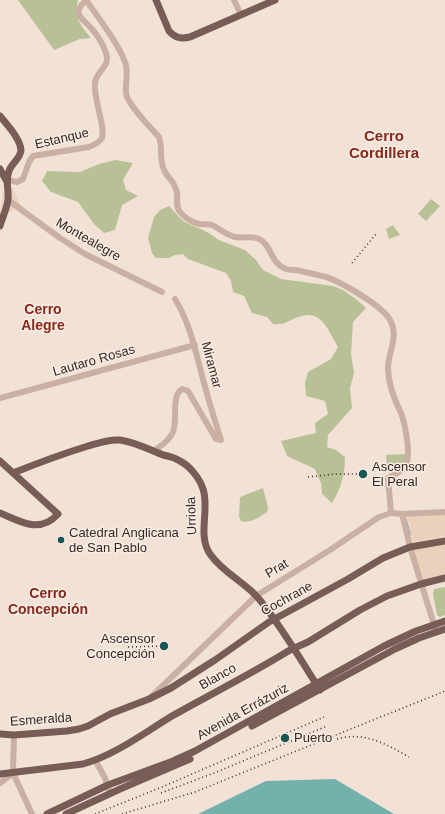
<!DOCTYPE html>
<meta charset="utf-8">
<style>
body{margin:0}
canvas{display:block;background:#f2e2d6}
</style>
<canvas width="445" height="814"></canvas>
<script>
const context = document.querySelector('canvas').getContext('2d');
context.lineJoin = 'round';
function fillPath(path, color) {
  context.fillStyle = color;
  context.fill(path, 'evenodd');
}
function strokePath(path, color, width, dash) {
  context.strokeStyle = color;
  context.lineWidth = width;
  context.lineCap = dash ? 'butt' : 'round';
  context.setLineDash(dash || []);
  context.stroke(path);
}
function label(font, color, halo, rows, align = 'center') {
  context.font = font + ' Helvetica,sans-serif';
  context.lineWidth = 3;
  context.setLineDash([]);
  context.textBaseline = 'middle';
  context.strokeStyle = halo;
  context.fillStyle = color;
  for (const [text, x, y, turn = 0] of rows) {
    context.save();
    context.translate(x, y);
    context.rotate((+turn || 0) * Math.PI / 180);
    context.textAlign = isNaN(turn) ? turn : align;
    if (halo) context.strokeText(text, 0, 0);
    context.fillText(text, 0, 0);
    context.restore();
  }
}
const green = new Path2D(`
 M 18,0 L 78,0 C 74,17 80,25 91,38 L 80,39 L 54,50 Z
 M 115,160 L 133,163 L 123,180 L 126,190 L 138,196 L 122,205 L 115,230 L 104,233 L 94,224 L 78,202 L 51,192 L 42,181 L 47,171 L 80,172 L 99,164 Z
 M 431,199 L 440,206 L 426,221 L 418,214 Z
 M 169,206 L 183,221 L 209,233 L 219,240 L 245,250 L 256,260 L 263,270 L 281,279 L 333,286 L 343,290 L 356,299 L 366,308 L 353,322 L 351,354 L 354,373 L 350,388 L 352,408 L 328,435 L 327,447 L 336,450 L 345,457 C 345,475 341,488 332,503 L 322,494 L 321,483 L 315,469 L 287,456 L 281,441 L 316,433 L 315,423 L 328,414 L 325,401 L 306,396 L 305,382 L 308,372 L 331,359 L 338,347 C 327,329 321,307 296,318 C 285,322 285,325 273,324 L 267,317 L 252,313 L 244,296 L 233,292 L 231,281 L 226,273 L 188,259 L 183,254 L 175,255 L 169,258 L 156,258 L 152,253 L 148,238 L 154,217 L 160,210 Z
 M 393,225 L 400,235 L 389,239 L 386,229 Z
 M 407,454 L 405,465 L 387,468 L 386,455 Z
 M 263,488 L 268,507 L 267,512 C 260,517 250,524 241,521 L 239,516 L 240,497 Z
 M 445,587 L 445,615 L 440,617 L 437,615 L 433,594 L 434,589 Z`);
const plaza = new Path2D(`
 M 13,188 L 21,206 L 4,215 L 0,214 L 3,192 Z
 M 445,513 L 445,536 L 413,542 L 407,517 Z
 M 445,543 L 445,575 L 424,580 L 414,550 L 415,549 Z`);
const water = new Path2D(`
 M 335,779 L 394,814 L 198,814 L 266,781 Z`);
const stream = new Path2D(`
 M 406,519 L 410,534`);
const minor = new Path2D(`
 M 86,0 C 98,17 115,39 123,57 C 130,71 125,80 126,93 C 127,104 151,128 159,137 C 163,147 159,160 164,170 C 168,179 175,181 177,193 C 178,200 175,208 181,213 C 185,218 192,222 199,224 C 204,225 209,223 214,226 C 221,230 227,235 235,237 C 243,239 251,235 259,239 C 271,244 271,263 284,268 C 287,270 292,270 296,270 C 305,272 314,274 322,276 C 337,279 383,306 390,320 C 399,336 389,350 388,367 C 388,383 394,399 401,413 C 405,424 412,457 405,466 C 402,472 393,475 388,478 L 391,513
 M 234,0 L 241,15
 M 6,180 L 17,182 L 23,179 L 29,162 L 33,156 L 89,147 C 94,145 99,143 102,138 C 106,129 93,97 95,83 C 96,71 111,67 106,53 C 103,44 98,36 92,29 C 84,19 69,14 87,0
 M 8,200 L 60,238 L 85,254 L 162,292
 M 0,398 L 195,345
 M 153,451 C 160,447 168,441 172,434 C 179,423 170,396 182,389 L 188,391 L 216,439 L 221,440 C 215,421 209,402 204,383 C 196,354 191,325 175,299
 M 402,514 L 411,550 L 435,628
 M 152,696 L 256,596 L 330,550 L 379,517 L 391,513 L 402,514 L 445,512
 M 14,735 L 13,773 L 32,814
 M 95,760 L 105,778 L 110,793
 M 0,783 L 13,773`);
const major = new Path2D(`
 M 156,0 L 169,31 C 175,38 181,39 190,37 L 275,0
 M 0,116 C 7,125 20,138 21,150 C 21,158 11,164 9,171 C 5,181 9,189 8,199 C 8,206 2,218 0,226
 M 0,169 L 6,180
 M 0,461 L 58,514 C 40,534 21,522 0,513
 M 13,473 C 38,463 62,454 88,446 C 98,443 109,439 120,440 C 135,442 150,450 163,455 C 169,456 175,458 180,461 C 190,466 200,479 203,489 C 210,509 197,535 210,554 C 223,573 245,582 259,599 C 282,627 300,659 320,690
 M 252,726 L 395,649 L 419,638 L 445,629
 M 0,734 L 14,735 L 67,731 L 79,729 L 88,726 L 110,714 L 149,699 L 171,688 L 215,660 L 269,622 L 348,579 L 383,558 L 410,547 L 445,541
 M 0,774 L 83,764 C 115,755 144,733 172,716 C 211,694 251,674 290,650 L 308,642 L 360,610 L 387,596 L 421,584 L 445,578
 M 47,814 L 108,785 L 173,761 L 195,751 L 384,646 L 416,631 L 445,621
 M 66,814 L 120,789 L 190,759`);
const rail = new Path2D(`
 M 352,263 L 376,234
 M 308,477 L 335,474 L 363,474
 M 128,647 L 164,646
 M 337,739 C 364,731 386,744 409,757
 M 161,793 L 214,773 L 327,726
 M 95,814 L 162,787 L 324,717
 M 122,814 L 195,792 L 445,691`);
const markers = [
 [363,474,5,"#195754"],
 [61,540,4,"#195754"],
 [164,646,5,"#195754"],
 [285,738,5,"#195754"]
];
const streetNames = [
 ["Estanque",62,139,-13],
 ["Montealegre",88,240,30],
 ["Lautaro Rosas",94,361,-16],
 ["Miramar",211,365,75],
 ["Urriola",192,516,-92],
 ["Prat",277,569,-31],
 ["Cochrane",287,599,-29],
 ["Blanco",218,677,-29],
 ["Avenida Errázuriz",243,712,-29],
 ["Esmeralda",41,720,-4]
];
const poiNames = [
 ["Ascensor",372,467],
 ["El Peral",372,482],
 ["Catedral Anglicana",69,533],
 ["de San Pablo",69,548],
 ["Ascensor",155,639,"right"],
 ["Concepción",155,654,"right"],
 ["Puerto",294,738]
];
const neighbourhoodNames = [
 ["Cerro",43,310],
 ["Alegre",43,326],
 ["Cerro",48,594],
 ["Concepción",48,610]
];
const quarterNames = [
 ["Cerro",384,137],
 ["Cordillera",384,154]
];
fillPath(green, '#b8c196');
fillPath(plaza, '#ebd1bc');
fillPath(water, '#74b0ac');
strokePath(stream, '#74b0ac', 1.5);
strokePath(minor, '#cab0a2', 6);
strokePath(major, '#775d55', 7);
strokePath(rail, '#342825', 1.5, [1, 3]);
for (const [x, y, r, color] of markers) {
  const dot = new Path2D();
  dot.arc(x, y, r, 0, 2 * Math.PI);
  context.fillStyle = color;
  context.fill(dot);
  strokePath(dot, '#faece3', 1.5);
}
label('13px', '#342825', '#faece3', streetNames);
label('13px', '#342825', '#faece3', poiNames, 'left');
label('bold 14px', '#86281b', '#faece3', neighbourhoodNames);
label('bold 15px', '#86281b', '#faece3', quarterNames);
</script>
